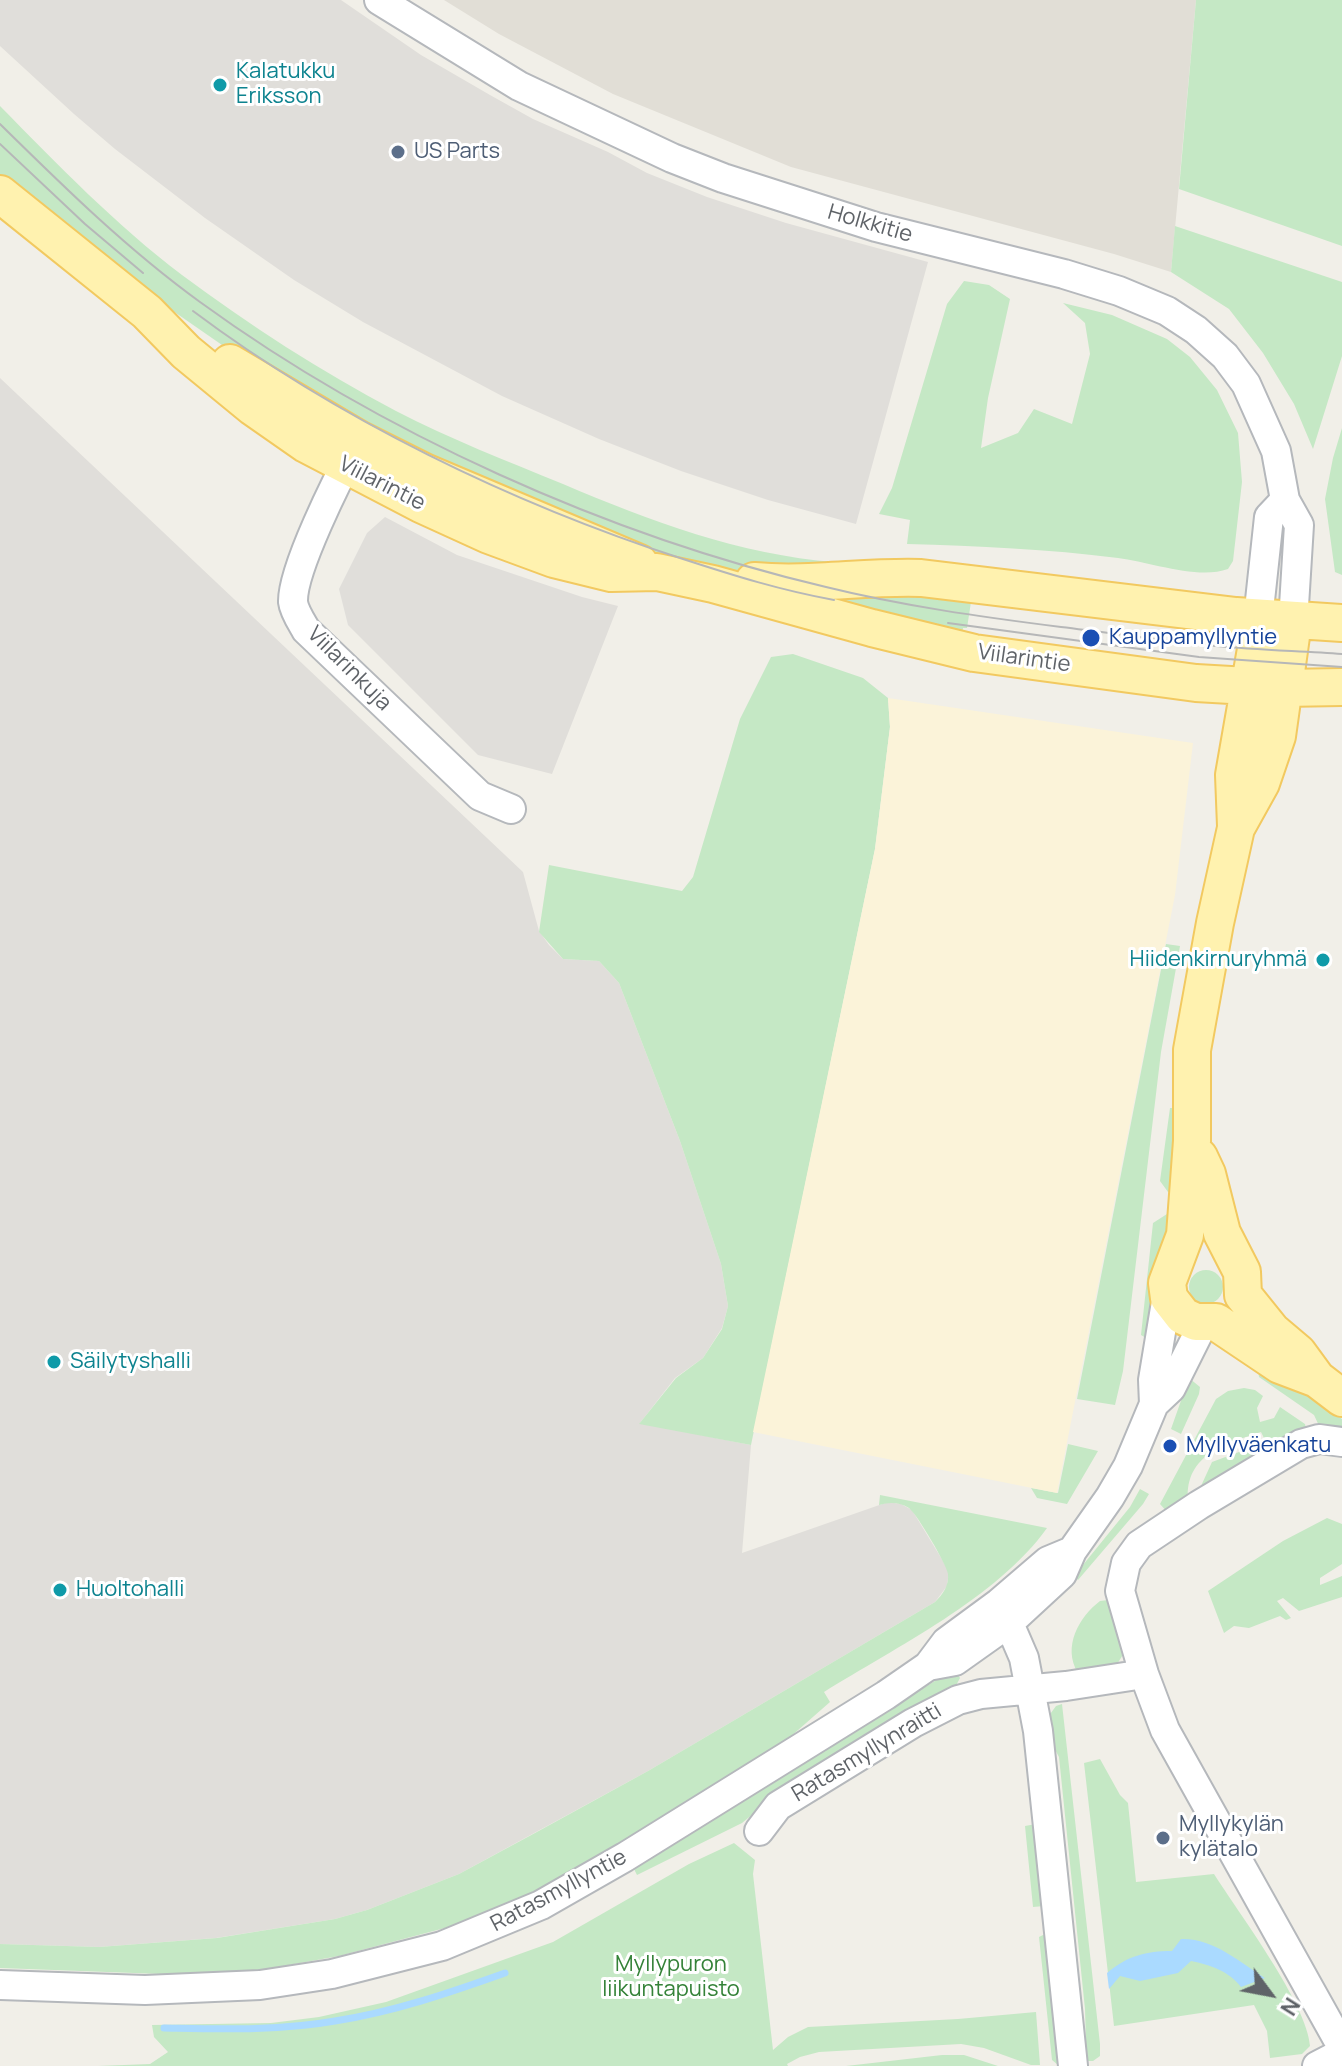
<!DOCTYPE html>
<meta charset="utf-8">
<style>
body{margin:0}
#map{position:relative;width:1342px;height:2066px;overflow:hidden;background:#f1efe8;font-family:Manrope,sans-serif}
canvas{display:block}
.north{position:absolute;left:1230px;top:1954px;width:80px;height:80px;-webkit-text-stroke:6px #fff;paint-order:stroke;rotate:122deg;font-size:22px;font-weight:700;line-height:32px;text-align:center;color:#5f6368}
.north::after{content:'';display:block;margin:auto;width:28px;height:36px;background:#5f6368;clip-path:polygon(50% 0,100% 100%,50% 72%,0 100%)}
</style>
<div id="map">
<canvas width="1342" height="2066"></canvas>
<div class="north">N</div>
</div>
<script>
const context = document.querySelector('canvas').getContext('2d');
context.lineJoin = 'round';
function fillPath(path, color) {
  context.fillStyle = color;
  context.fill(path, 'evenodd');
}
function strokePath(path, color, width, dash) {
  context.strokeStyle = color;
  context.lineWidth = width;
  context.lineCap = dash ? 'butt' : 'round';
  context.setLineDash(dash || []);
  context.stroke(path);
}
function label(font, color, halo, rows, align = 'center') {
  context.font = font + ' Manrope,sans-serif';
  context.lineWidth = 6;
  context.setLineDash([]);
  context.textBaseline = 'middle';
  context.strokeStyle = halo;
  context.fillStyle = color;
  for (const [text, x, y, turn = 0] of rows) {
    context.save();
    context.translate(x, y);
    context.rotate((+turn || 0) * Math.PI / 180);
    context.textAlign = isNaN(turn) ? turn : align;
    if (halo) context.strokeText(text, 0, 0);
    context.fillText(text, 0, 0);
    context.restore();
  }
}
const industrial = new Path2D(`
 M 0,0 L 341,0 L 421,55 L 490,95 L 533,119 L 608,152 L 647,173 L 707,197 L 786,223 L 928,262 L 856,524 L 768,500 L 681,471 L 599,439 L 502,396 L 363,322 L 294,280 L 205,218 L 115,149 L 74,114 L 0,46 Z
 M 0,378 L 523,872 L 539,931 L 549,945 L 563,959 L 599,961 L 619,983 L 680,1141 L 721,1264 L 728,1306 L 722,1328 L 703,1358 L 675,1378 L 640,1423 L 751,1445 L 742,1553 L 888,1502 L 901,1504 L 912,1510 L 949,1571 L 947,1586 L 935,1602 L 648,1771 L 459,1874 L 367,1910 L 335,1919 L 216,1938 L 99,1947 L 0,1944 Z
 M 385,517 L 457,555 L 582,597 L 618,606 L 552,774 L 478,755 L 348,625 L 339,589 L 367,533 Z`);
const education = new Path2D(`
 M 444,0 L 1196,0 L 1171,272 L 1114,254 L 791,167 L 613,94 L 499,34 Z`);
const green = new Path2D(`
 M 1196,0 L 1342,0 L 1342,246 L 1179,189 Z
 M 0,106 C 58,165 116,225 182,275 C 249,325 322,372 396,411 C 450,439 507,461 563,484 C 650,521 740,555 835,562 L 835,574 L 739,573 L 687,566 L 470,485 L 248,363 L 124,277 L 0,175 Z
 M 1175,226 L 1342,282 L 1342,356 L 1313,449 L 1294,404 L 1263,353 L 1229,309 L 1171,272 Z
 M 964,281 L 989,285 L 1010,299 L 988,398 L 981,448 L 1018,433 L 1034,409 L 1072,424 L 1090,354 L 1085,323 L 1063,303 L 1112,315 L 1167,339 L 1190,357 L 1217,390 L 1238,433 L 1242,482 L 1233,561 L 1228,569 C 1198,580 1150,562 1118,558 C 1048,549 978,546 907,544 L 910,520 L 879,514 L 892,488 L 947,304 Z
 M 1342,428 L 1342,575 L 1335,572 L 1325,499 L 1333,458 Z
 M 888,587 L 971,602 L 967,628 L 963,628 L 961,644 L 779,595 Z
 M 793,654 L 863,678 L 888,698 L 890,727 L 875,849 L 751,1445 L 639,1424 L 676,1378 L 703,1358 L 722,1329 L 728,1306 L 721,1264 L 680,1141 L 619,983 L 599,961 L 563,959 L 539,932 L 549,865 L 682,891 L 693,877 L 740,719 L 771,657 Z
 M 1166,944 L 1180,946 L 1161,1052 L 1123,1371 L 1115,1405 L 1077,1399 Z
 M 1170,1108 L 1176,1108 L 1183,1195 L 1168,1192 L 1160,1181 Z
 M 1167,1214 L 1182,1215 L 1156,1344 L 1141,1335 L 1153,1223 Z
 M1189 1287a17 17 0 1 1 34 0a17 17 0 1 1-34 0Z
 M 1261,1365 L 1342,1419 L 1342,1434 L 1321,1430 L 1314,1415 L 1259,1377 L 1258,1369 Z
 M 1189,1378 L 1200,1387 L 1199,1394 L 1181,1434 L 1171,1429 Z
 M 1244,1388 L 1255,1390 L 1263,1396 L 1257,1408 L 1260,1422 L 1274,1418 L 1280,1407 L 1305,1424 L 1307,1433 L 1203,1492 L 1201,1486 L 1212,1462 L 1266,1442 L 1261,1432 C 1226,1444 1185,1454 1188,1500 L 1168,1513 L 1160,1504 L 1216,1399 L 1228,1391 Z
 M 1068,1444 L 1098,1451 L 1067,1504 L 1037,1498 L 1031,1488 L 1058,1493 Z
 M 1140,1489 L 1149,1494 L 1143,1504 L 1078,1580 L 1074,1576 L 1130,1507 Z
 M 880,1495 L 1047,1528 C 997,1598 896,1647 824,1692 L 830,1702 L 789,1738 L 573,1873 L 522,1899 L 460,1924 L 339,1956 L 256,1971 L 188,1975 L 0,1968 L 0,1944 L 99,1947 L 217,1938 L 335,1919 L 367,1910 L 459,1874 L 535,1833 L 648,1771 L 935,1602 C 943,1594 949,1586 948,1574 C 947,1565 917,1514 909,1508 C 900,1502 889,1502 879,1505 Z
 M 1327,1518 L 1342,1524 L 1342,1564 L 1320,1578 L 1320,1585 L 1342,1576 L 1342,1597 L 1299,1611 L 1283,1598 L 1277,1601 L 1291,1618 L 1286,1620 L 1280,1616 L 1249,1628 L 1234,1626 L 1224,1633 L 1208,1591 L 1283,1541 Z
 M 1108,1600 L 1124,1653 L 1114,1669 L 1078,1673 C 1062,1647 1079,1617 1100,1601 Z
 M 954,1669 L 960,1678 L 952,1693 L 759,1809 L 742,1823 L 637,1875 L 634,1869 Z
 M 1062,1704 L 1100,2044 L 1100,2056 L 1093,2061 L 1082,2061 L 1086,2042 L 1085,2009 L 1059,1757 L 1052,1744 L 1048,1717 L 1056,1706 Z
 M 1100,1759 L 1120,1795 L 1128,1803 L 1136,1882 L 1214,1874 C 1238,1912 1308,2005 1310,2046 L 1302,2054 L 1270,2058 L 1267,2031 L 1254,2005 L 1114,2026 L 1084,1763 Z
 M 1036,1824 L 1044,1906 L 1033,1907 L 1025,1826 Z
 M 734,1843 L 755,1860 L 753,1874 L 773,2050 L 788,2037 L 808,2027 L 958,2019 L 1036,2012 L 1040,2065 L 1031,2065 L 984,2048 L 961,2044 L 819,2052 L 800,2057 L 787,2064 L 788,2066 L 98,2066 L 150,2064 L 168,2052 L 154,2037 L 152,2025 L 271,2023 L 319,2017 L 386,2002 L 553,1942 L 689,1864 Z
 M 1043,1935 L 1046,1936 L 1061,2064 L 1058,2065 L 1052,2060 L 1039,1937 Z
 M 942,2055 L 964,2055 L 998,2066 L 846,2066 Z`);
const sand = new Path2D(`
 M 888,698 L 1193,743 L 1175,895 L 1057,1493 L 753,1432 L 875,849 L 890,727 Z`);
const water = new Path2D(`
 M 1181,1939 C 1214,1938 1239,1962 1265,1978 L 1241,1987 C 1229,1971 1210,1965 1191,1961 L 1178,1973 L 1140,1981 L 1120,1976 L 1109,1989 L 1107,1973 C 1127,1956 1146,1951 1172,1951 Z`);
const stream = new Path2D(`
 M 164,2028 C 220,2029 278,2031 335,2021 C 393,2012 449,1993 505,1973`);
const minor = new Path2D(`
 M 379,0 L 519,86 L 672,158 L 723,178 L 876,227 L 1064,274 L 1119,291 L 1167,311 L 1196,330 L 1225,356 L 1246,384 L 1276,451 L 1285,500 L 1299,525 L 1293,622
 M 355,448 C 338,478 292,570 293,602 C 294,611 302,623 306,630 L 480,796 L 511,809
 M 1258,619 L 1269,517 L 1285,500
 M 1154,1404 L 1171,1388 L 1203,1324
 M 1342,1442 L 1319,1439 L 1301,1444 L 1199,1505 L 1139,1545 L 1126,1563 L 1120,1591 L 1144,1674 L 1165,1730 L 1342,2047
 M 1002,1607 L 1024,1658 L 1038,1731 L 1073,2066
 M 928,1666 L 955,1661 L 1010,1622 L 1062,1574 L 1072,1551 L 1110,1497 L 1128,1466 L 1154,1404 L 1153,1380 L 1168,1290
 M 759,1831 L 778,1806 L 913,1723 L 958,1700 L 981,1694 L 1066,1686 L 1144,1674
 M 0,1985 L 145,1990 L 260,1985 L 332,1974 L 442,1946 L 541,1905 L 625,1857 L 886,1695 L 928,1666 L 946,1642 L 999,1603 L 1048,1561 L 1072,1551
 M 1317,2066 L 1342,2053`);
const major = new Path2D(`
 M 0,194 L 147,312 L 186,352 L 253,407 L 306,444 L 421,504 L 489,535 L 554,559 L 611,573 L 657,572 L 713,584 L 872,628 L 974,653 L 1196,683 L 1283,688 L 1342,687
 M 230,363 L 360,440 L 424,472 L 639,563
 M 754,581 C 810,586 865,576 921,578 L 1236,616 L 1342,623
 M 1293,622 L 1277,736 L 1261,783 L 1236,828 L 1215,923 L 1192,1050 L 1192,1141 L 1185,1235 L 1167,1283 L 1169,1298 L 1183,1316 L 1196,1322 L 1216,1322 L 1280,1365 L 1317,1379
 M 1236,826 L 1234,775 L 1256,649 L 1258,619
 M 1199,1157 L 1207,1174 L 1222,1233 L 1242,1272 L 1243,1295 L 1272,1331 L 1298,1353 L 1317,1379 L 1342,1398`);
const tram = new Path2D(`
 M 0,124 C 64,187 127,249 200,302 C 380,433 609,536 826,587 C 903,606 982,617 1061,627 C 1112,633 1164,641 1216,646 C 1258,650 1300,651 1342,654
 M 0,144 L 85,224 L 143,273
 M 193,311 C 337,419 513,504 683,559 C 735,576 780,590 834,600
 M 948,623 L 1199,657 L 1342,667`);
const markers = [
 [220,85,8,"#0f9aa8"],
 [398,152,8,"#5c6f8a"],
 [1091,638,10,"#1a4fb4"],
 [1323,960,8,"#0f9aa8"],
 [54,1362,8,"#0f9aa8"],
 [1170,1446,8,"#1a4fb4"],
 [60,1590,8,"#0f9aa8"],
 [1163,1838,8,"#5c6f8a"]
];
const cultureNames = [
 ["Kalatukku",236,72],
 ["Eriksson",236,97],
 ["Hiidenkirnuryhmä",1307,960,"right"],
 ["Säilytyshalli",70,1362],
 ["Huoltohalli",76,1590]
];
const serviceNames = [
 ["US Parts",414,152],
 ["Myllykylän",1179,1825],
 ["kylätalo",1179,1850]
];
const streetNames = [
 ["Holkkitie",870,224,16],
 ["Viilarintie",382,484,27],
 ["Viilarintie",1024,659,8],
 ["Viilarinkuja",349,669,45],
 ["Ratasmyllynraitti",867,1753,-31],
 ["Ratasmyllyntie",559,1891,-28]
];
const transitNames = [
 ["Kauppamyllyntie",1109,638],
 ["Myllyväenkatu",1186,1446]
];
const parkNames = [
 ["Myllypuron",671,1965],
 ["liikuntapuisto",671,1990]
];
fillPath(industrial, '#e0deda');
fillPath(education, '#e1ded6');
fillPath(green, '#c5e8c5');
fillPath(sand, '#fbf3d9');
fillPath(water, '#aadaff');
strokePath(stream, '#aadaff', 7);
strokePath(minor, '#b5b8bc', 32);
strokePath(major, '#f2c960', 40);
strokePath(minor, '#fff', 28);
strokePath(major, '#fff2af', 36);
strokePath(tram, '#b6b7b8', 2);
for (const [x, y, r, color] of markers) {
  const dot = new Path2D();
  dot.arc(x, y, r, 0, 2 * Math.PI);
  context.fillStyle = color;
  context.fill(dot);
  strokePath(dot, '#fff', 3);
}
label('22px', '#0d838f', '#fff', cultureNames, 'left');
label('22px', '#4e5e75', '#fff', serviceNames, 'left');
label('22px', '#5f6368', '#fff', streetNames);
label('22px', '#164399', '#fff', transitNames, 'left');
label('22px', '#348238', '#fff', parkNames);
</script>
